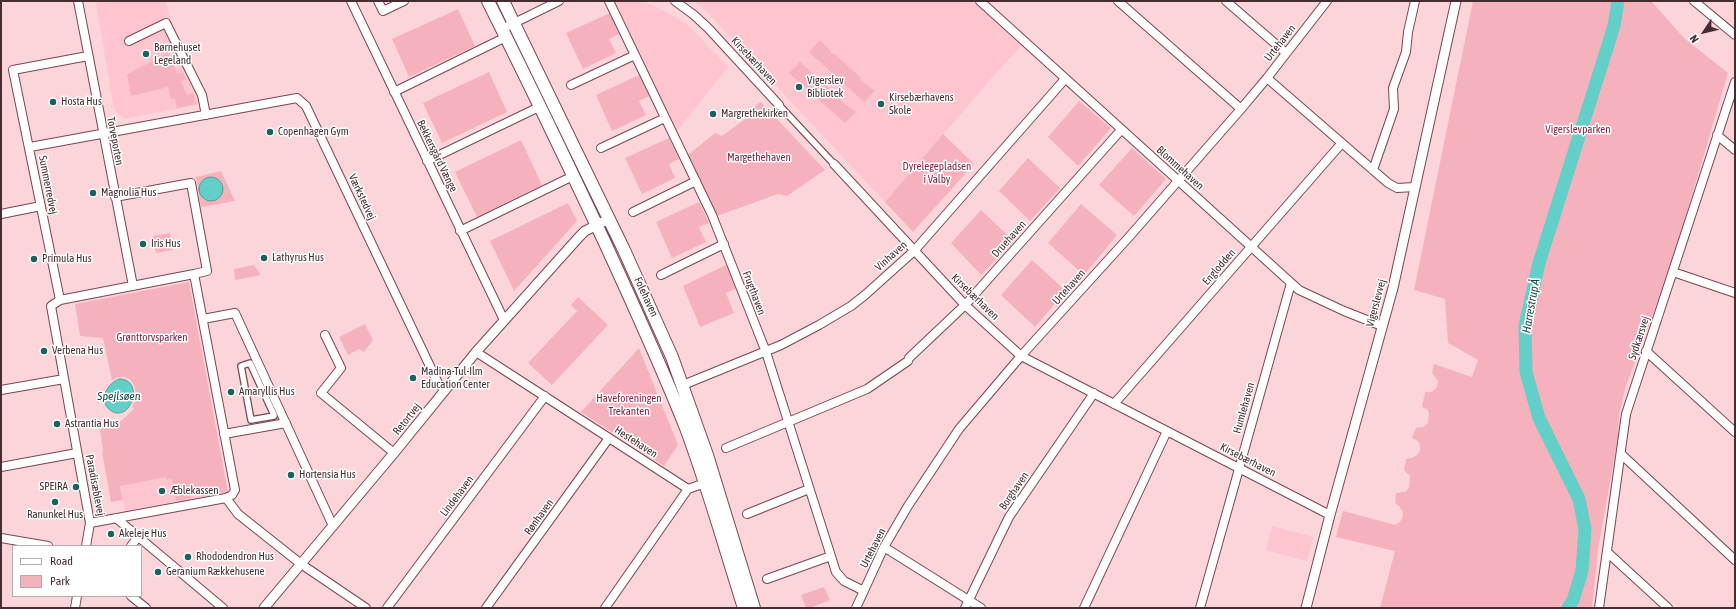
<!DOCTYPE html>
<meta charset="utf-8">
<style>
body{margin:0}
#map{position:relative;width:1736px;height:609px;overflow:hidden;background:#fbd5da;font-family:"Asap Condensed",sans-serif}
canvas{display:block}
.frame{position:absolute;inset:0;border:2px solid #452d31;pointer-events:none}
.legend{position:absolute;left:12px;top:545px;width:130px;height:52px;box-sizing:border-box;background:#fff;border:1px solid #b5abad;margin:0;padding:5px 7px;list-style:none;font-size:12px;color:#452d31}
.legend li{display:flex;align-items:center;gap:8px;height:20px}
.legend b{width:20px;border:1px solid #b5abad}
.north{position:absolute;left:1684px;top:12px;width:40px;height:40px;-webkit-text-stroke:3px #fff;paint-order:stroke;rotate:235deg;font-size:11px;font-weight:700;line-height:16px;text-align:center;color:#452d31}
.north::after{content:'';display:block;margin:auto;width:14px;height:18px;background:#452d31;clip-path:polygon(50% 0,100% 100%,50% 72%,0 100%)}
</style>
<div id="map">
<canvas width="1736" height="609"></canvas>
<div class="frame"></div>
<ul class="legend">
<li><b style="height:5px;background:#fff"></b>Road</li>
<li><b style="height:11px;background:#f5b2bc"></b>Park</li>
</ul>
<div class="north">N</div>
</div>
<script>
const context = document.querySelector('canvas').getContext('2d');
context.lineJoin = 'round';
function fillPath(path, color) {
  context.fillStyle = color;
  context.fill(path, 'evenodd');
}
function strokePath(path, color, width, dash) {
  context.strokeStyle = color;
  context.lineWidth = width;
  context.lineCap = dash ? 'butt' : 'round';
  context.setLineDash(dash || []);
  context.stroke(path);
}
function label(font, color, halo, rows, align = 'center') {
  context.font = font + ' "Asap Condensed",sans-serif';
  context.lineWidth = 3;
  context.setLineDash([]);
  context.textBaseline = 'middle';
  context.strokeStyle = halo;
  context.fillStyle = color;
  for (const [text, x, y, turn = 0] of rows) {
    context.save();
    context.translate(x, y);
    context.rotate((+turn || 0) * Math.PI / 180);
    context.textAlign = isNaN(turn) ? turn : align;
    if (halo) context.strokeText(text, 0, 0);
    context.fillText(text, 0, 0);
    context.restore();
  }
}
const built = new Path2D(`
 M 98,1 L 166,1 L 170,18 L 204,91 L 207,103 L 124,119 L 114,109 L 96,4 Z
 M 614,1 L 639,1 L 651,4 L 686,23 L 728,67 L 677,131 Z
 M 693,1 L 973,1 L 1021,46 L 996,73 L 885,202 L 733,40 L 704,9 Z
 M 198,461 L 205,496 L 125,511 L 118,472 Z
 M 1272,526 L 1313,537 L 1307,561 L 1266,550 Z`);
const green = new Path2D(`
 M 1473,1 L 1651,1 L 1684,38 L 1728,73 L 1673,260 L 1625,389 L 1619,415 L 1618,438 L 1598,549 L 1592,608 L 1380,608 L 1395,551 L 1336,537 L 1343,511 L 1395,525 C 1406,520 1405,509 1395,503 L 1396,493 L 1405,492 L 1409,488 L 1410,476 L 1404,470 L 1406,459 C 1417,458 1424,452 1418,441 L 1412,438 L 1416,428 L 1423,427 L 1428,423 L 1429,413 L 1427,409 L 1422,407 L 1425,392 L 1432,392 L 1437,387 L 1438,381 L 1432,373 L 1434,364 L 1472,377 L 1478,360 L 1448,343 L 1445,299 L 1414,290 Z
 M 458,9 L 475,46 L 409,77 L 392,39 Z
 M 610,13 L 619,34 L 609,39 L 616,53 L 583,69 L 566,33 Z
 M 820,40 L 830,50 L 830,52 L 836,55 L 861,78 L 860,80 L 875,91 L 864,102 L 809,52 Z
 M 168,53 L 177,73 L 183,72 L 186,79 L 181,82 L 187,95 L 193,93 L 196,104 L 177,108 L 175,99 L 171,99 L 168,87 L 131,96 L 127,74 Z
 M 800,62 L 811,72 L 810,74 L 816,77 L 841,99 L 841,101 L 856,112 L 845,123 L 789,73 Z
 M 489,72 L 507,112 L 442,143 L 423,103 Z
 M 639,75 L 649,96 L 639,101 L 646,115 L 612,131 L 596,95 Z
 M 1079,101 L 1111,128 L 1078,166 L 1048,137 Z
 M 761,102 L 825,170 L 787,196 L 778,194 L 717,216 L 688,155 L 715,133 L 722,136 L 755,112 L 754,107 Z
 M 943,134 L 974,164 L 913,232 L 885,202 Z
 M 669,138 L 679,159 L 669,164 L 675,178 L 642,194 L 625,158 Z
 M 521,140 L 542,185 L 477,217 L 455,172 Z
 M 1132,148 L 1166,179 L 1134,216 L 1099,185 Z
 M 1028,158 L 1060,188 L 1030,221 L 999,191 Z
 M 221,171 L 235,201 L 201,207 L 196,177 Z
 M 699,202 L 709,223 L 699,227 L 706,242 L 672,258 L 656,222 Z
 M 568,203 L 577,221 L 514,291 L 490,241 Z
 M 1081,204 L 1117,235 L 1084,275 L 1048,243 Z
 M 981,210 L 1014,241 L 981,275 L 951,243 Z
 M 170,233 L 173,250 L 156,253 L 153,236 Z
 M 1032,260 L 1066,291 L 1035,327 L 1001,295 Z
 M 728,264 L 738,288 L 726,293 L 734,313 L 700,327 L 683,286 Z
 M 254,265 L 261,275 L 235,280 L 234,269 Z
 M 189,282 L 228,492 L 202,497 L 200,490 L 190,492 L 191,499 L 176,501 L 172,479 L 167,480 L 166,477 L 120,486 L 123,500 L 111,502 L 102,452 L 103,451 L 100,430 L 112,421 L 121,421 L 134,409 L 132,407 C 142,391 131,368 112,380 L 103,338 L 80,336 L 75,304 Z
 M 578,297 L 608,325 L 552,385 L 528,363 L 577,311 L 571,305 Z
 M 365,324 L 373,340 L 364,352 L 359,349 L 348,355 L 339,337 Z
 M 639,348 L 678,445 L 664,466 L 581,412 Z
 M 824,587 L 830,600 L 810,608 L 806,608 L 801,595 Z`);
const water = new Path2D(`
 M199 189a12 12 0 1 1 24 0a12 12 0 1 1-24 0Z
 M 120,379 C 146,380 130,425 110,410 C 98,401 107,382 120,379 Z`);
const river = new Path2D(`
 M 1568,608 L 1573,600 L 1582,571 L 1585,529 L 1579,499 L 1539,418 L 1526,372 L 1525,326 L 1539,263 L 1614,26 L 1618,1`);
const pedestrian = new Path2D(`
 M 779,105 L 834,164
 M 250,363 L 274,415 L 274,416 L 251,420 L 241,366 Z`);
const minor = new Path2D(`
 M 78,1 L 133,286
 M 351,1 L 504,320
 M 378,1 L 383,11 L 404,1
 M 609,1 L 712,215 L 766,352 L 836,572 L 844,581 L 864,591
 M 675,1 L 694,15 L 708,28 L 779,105
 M 980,1 L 1299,290 L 1344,311 L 1382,326
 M 1118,1 L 1241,109
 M 1226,1 L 1286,53
 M 1694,1 L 1735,35
 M 502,29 L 559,1
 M 129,41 L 166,23 L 202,95 L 206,115
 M 1267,78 L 1388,183 L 1397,188 L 1415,187
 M 571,85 L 635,55
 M 394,92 L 506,37
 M 1717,135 L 1735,150
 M 30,147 L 297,98 L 306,106 L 438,383 L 445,390
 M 601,148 L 665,118
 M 427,161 L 539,107
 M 834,164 L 965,305 L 1021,356 L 1330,515
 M 1373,170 L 1394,109 L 1393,88 L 1406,52 L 1408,32 L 1415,1
 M 633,212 L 696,181
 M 1,214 L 41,206
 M 460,231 L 573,176
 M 1673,272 L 1735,293
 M 661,275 L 724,244
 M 60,300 L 13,70 L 88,56
 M 203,319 L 235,313 L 333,526
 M 325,335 L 341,368 L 321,393 L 394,453
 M 1646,351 L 1735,432
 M 476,352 L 688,489 L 705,483
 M 909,358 L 965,305 L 1121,130
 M 683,385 L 781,345 L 819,325 L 851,306 L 865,295 L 914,251 L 1065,79
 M 1,390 L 64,379
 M 1114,404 L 1341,144
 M 224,434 L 286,423
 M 726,448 L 867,389 L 908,361
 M 1621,454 L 1735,560
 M 1,467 L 77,453
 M 226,498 L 238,514 L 301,564 L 366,608
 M 747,514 L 809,489
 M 116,518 L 223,608
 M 90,523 L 226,498 L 232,495 L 235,490 L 194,274 L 207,271 L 191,183 L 115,197
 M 1,538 L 48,546
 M 86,546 L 90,523 L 51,306 L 60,300 L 194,274
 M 131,546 L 138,537
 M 884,547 L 981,608
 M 1607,552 L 1668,608
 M 767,579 L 831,556
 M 131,596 L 146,608
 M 75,608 L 77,596
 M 387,608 L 545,396
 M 486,608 L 609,438
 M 605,608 L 688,489
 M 856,608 L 884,547 L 908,506 L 959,429 L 1021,356 L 1129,237 L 1241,109 L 1267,78 L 1327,1
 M 965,608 L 1009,517 L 1094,393
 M 1084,608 L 1167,431
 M 1200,608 L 1291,283
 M 1599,608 L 1626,414 L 1735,82`);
const tertiary = new Path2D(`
 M 264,608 L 394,453 L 476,352 L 579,237 L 585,231 L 609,219
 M 1306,608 L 1330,515 L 1393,288 L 1456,1`);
const primary = new Path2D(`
 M 488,1 C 528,81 567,162 605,243 C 633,304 661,365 686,428 C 708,487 725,548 744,608
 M 503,1 L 624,250 L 672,357 L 707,455 L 754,608`);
const markers = [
 [146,54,4,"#17645f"],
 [799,87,4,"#17645f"],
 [53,102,4,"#17645f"],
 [881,104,4,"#17645f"],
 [713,114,4,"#17645f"],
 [270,132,4,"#17645f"],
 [93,193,4,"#17645f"],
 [143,244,4,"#17645f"],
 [264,258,4,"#17645f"],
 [34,259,4,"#17645f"],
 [44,351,4,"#17645f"],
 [413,378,4,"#17645f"],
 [231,392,4,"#17645f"],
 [57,424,4,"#17645f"],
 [291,475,4,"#17645f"],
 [76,487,4,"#17645f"],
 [162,491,4,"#17645f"],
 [55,502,4,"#17645f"],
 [111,534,4,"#17645f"],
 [188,557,4,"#17645f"],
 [158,572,4,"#17645f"]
];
const streetNames = [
 ["Urtehaven",1280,43,-52],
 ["Kirsebærhaven",754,61,47],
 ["Torveporten",115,141,79],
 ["Bekkersgård Vænge",437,156,64],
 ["Blommehaven",1180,168,42],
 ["Summerredvej",48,185,79],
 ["Værkstedvej",362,197,65],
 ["Druehaven",1009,239,-48],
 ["Vinhaven",891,256,-42],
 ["Englodden",1219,267,-49],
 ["Urtehaven",1069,287,-48],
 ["Frugthaven",754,293,69],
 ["Folehaven",646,297,65],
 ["Kirsebærhaven",975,297,44],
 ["Vigerslevvej",1376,303,-75],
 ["Sydkærsvej",1639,338,-72],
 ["Humlehaven",1244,408,-74],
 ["Retortvej",407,419,-51],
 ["Hestehaven",636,442,33],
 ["Kirsebærhaven",1248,460,27],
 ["Paradisæblevej",95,485,79],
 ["Borghaven",1014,491,-56],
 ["Lindehaven",457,496,-53],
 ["Rønhaven",539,517,-54],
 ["Urtehaven",873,548,-63]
];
const poiNames = [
 ["Børnehuset",154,48],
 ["Legeland",154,61],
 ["Vigerslev",807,81],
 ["Bibliotek",807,94],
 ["Kirsebærhavens",889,98],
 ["Skole",889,111],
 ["Hosta Hus",61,102],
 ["Margrethekirken",721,114],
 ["Copenhagen Gym",278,132],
 ["Magnolia Hus",101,193],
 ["Iris Hus",151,244],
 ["Lathyrus Hus",272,258],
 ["Primula Hus",42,259],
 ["Verbena Hus",52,351],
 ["Madina-Tul-Ilm",421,372],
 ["Education Center",421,385],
 ["Amaryllis Hus",239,392],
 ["Astrantia Hus",65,424],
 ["Hortensia Hus",299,475],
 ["SPEIRA",68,487,"right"],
 ["Æblekassen",170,491],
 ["Ranunkel Hus",55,515,"center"],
 ["Akeleje Hus",119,534],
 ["Rhododendron Hus",196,557],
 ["Geranium Rækkehusene",166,572]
];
const parkNames = [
 ["Vigerslevparken",1578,130],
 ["Margethehaven",759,158],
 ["Dyrelegepladsen",937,167],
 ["i Valby",937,180],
 ["Grønttorvsparken",152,338],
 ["Haveforeningen",629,399],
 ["Trekanten",629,412]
];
const waterNames = [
 ["Harrestrup Å",1531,306,-80],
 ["Spejlsøen",119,396]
];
fillPath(built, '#fec5ce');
fillPath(green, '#f5b2bc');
fillPath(water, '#62d0c8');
strokePath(water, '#599f9b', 1);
strokePath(river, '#62d0c8', 13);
strokePath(pedestrian, '#7a464f', 8);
strokePath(minor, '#7a464f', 10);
strokePath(tertiary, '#7a464f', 11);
strokePath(primary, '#7a464f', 14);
strokePath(pedestrian, '#fff', 5.5);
strokePath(minor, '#fff', 8);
strokePath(tertiary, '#fff', 9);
strokePath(primary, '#fff', 12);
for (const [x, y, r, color] of markers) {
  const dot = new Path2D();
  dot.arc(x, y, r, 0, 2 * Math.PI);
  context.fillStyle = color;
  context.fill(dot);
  strokePath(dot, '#fff', 1.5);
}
label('11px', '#452d31', '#fff', streetNames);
label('11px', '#452d31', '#fff', poiNames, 'left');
label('11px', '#83233d', '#fff', parkNames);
label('italic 12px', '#174945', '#fff', waterNames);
</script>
